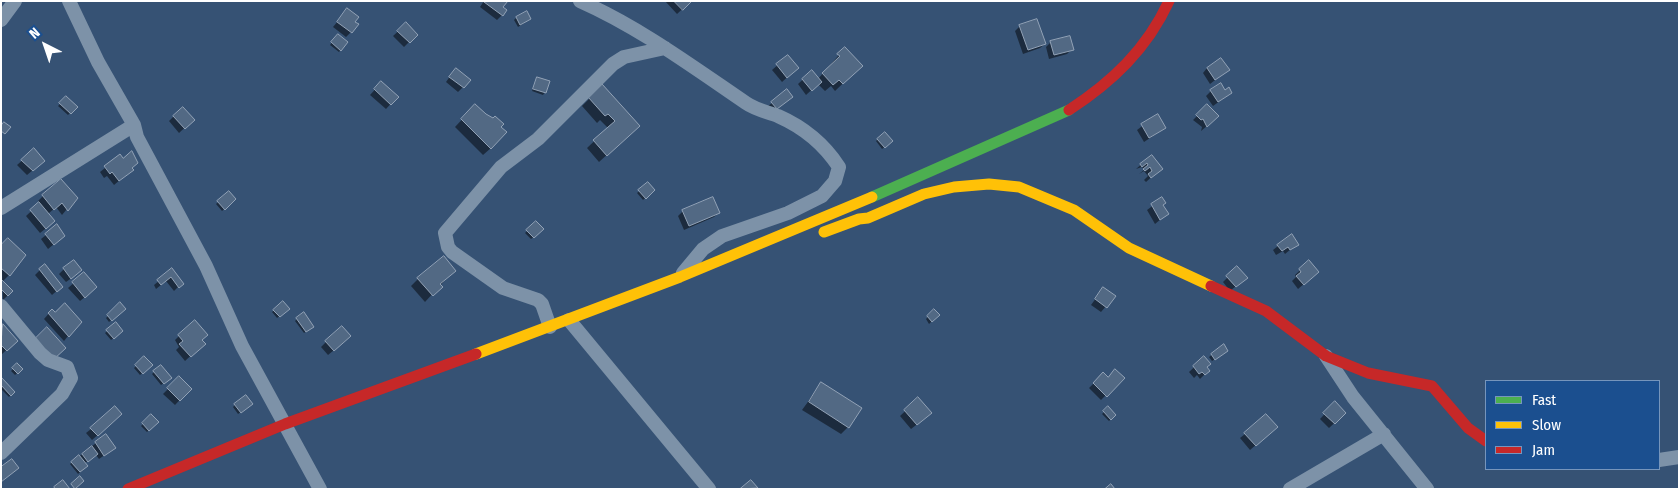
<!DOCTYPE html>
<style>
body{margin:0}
#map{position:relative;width:1680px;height:490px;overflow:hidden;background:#365274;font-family:"Fira Sans Condensed",sans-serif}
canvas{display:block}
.frame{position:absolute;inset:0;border:2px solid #fff;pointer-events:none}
.legend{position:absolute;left:1485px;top:380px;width:175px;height:90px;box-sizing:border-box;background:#1b4f8f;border:1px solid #7695bc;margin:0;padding:6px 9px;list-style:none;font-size:15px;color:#fff}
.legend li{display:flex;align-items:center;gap:10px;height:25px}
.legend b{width:25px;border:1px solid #7695bc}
.north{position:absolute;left:20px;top:20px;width:50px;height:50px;-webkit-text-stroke:4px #1b4f8f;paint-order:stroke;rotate:319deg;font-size:14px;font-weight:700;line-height:20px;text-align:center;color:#fff}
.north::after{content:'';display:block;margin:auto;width:18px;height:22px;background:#fff;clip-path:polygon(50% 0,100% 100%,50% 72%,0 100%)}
</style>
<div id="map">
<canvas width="1680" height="490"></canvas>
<div class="frame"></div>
<ul class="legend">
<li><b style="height:6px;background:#4caf50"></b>Fast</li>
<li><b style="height:6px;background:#ffc107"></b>Slow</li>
<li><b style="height:6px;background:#c62828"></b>Jam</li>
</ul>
<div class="north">N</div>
</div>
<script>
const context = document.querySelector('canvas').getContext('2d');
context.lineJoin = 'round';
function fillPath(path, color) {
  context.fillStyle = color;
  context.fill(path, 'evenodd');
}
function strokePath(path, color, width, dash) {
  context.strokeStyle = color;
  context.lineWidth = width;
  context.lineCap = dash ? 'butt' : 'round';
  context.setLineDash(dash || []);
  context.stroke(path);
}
const shadow = new Path2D(`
 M 484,1 L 506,1 L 501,7 L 506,11 L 497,20 L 480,7 Z
 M 665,1 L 691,1 L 677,14 Z
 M 343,15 L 354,22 L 351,32 L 346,37 L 333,27 Z
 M 516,18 L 530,19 L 518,27 L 514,20 Z
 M 406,24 L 416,35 L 404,47 L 393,36 Z
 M 1020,26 L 1045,44 L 1040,48 L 1023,54 L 1015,31 Z
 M 338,35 L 347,42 L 339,52 L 330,45 Z
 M 1069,37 L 1072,49 L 1067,54 L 1049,59 L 1046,47 L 1050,43 Z
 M 845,48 L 861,66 L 835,91 L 831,86 L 825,91 L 818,84 L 806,95 L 798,84 L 811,72 L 818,79 Z
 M 788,56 L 792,73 L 782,82 L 772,70 Z
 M 1207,68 L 1228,70 L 1210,84 L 1203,73 Z
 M 451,75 L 463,87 L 458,92 L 446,82 Z
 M 538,78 L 545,92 L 543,95 L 532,91 Z
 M 381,83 L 397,97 L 386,109 L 370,95 Z
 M 602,86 L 631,133 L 599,162 L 587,148 L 608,128 L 600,120 L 597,123 L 582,106 Z
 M 1211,91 L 1225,91 L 1231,93 L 1213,106 L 1206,96 Z
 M 67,97 L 76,107 L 68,115 L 58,106 Z
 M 791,97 L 771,113 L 767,107 L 772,103 Z
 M 1207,106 L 1213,121 L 1201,131 L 1202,127 L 1193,120 Z
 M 468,113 L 485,115 L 500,127 L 491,148 L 483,155 L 455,127 Z
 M 1157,115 L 1165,128 L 1144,142 L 1137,130 Z
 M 174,116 L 193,120 L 179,133 L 169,121 Z
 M 885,133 L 892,141 L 882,149 L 876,141 Z
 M 34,150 L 39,165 L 27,175 L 17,165 Z
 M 120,156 L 132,170 L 114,185 L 107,176 L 104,178 L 100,172 Z
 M 1151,156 L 1156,173 L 1146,182 L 1144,180 L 1148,176 L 1144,171 L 1139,174 L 1144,170 L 1142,167 L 1136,169 Z
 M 648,184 L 654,190 L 643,200 L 637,193 Z
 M 229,193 L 235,199 L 222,211 L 216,204 Z
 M 43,196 L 76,198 L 62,215 L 56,207 L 48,214 L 49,226 L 40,233 L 26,216 L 40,203 L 38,201 Z
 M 1162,199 L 1162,206 L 1167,214 L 1155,224 L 1147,210 Z
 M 683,211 L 719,212 L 714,217 L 684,230 L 678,216 Z
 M 536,222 L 543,229 L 531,239 L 525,233 Z
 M 46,235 L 59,240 L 48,249 L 41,239 Z
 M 1297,244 L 1285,254 L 1283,251 L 1276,255 L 1273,250 L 1278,246 Z
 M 1,246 L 17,267 L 2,282 L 12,291 L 3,300 Z
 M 1309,262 L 1312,277 L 1298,289 L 1292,281 L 1296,277 L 1295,275 Z
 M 1237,268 L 1246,278 L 1230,291 L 1223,282 Z
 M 64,269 L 76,275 L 66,282 L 59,274 Z
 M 40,270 L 61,287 L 52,295 L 35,275 Z
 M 172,270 L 182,283 L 174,291 L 166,281 L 156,289 L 154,285 Z
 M 84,274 L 91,292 L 80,301 L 68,288 Z
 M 447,278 L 425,302 L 411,286 L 418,279 Z
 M 1099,294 L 1114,297 L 1101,312 L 1091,305 Z
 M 283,303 L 288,309 L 277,318 L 272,312 Z
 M 120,304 L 124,308 L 109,322 L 106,318 Z
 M 52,310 L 68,336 L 64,341 L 44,319 Z
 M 934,311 L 938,315 L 929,324 L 926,319 Z
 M 297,319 L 310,328 L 304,333 L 295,321 Z
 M 116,324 L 122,331 L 111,340 L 105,333 Z
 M 3,326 L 16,341 L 1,355 L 1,327 Z
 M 180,335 L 199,348 L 185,361 L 176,350 L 179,347 L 175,340 Z
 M 345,341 L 328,355 L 321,347 L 326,342 Z
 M 1224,346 L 1225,353 L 1212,361 L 1209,357 Z
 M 144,358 L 151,365 L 140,375 L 134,368 Z
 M 1204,358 L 1208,371 L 1200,379 L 1197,375 L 1194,378 L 1189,372 Z
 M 17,365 L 21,369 L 15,375 L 11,371 Z
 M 161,366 L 170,378 L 161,385 L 152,374 Z
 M 1103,374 L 1108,378 L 1123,378 L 1101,400 L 1089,388 Z
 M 179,378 L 190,389 L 175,405 L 163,394 Z
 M 2,380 L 13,392 L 9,397 L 1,389 Z
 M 821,384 L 848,427 L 841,434 L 802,410 Z
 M 918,399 L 925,418 L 911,429 L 900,416 Z
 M 1335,403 L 1345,413 L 1329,428 L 1320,419 Z
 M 235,405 L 249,406 L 238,414 L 233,407 Z
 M 1108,408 L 1115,415 L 1109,421 L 1102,414 Z
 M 151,416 L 157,422 L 147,432 L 141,426 Z
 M 116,419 L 92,440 L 86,433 L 91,429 Z
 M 1271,432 L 1250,450 L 1240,438 L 1245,434 Z
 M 96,443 L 109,452 L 99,459 L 96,455 L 85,463 L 87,466 L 78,474 L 70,464 Z`);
const building = new Path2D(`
 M 508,1 L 503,7 L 507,10 L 503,16 L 484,2 Z
 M 674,1 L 692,1 L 683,10 Z
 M 347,8 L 359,17 L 355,22 L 359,24 L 352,33 L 337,22 Z
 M 527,11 L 531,19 L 520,25 L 516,17 Z
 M 1037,19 L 1046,44 L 1028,50 L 1019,25 Z
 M 406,22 L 418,35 L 410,43 L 397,31 Z
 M 338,34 L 348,42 L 341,51 L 331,42 Z
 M 1070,36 L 1074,50 L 1054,55 L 1050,41 Z
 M 845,47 L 863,66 L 843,84 L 839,80 L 833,85 L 822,73 L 840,56 L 837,54 Z
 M 788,55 L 799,68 L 787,78 L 776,64 Z
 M 1221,58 L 1230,70 L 1215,80 L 1207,68 Z
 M 456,68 L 471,80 L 464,88 L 449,77 Z
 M 812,70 L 822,82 L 812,91 L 802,79 Z
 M 537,77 L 550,81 L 546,93 L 533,89 Z
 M 381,81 L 399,97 L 391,105 L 374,89 Z
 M 1221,83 L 1225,90 L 1229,87 L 1232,93 L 1218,102 L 1210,90 Z
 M 602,84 L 640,126 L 607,156 L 593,140 L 615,121 L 608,114 L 605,116 L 588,97 Z
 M 787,89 L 793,97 L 777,109 L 771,102 Z
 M 66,96 L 78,107 L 71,114 L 59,103 Z
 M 475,104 L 486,114 L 493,118 L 495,116 L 504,124 L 501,127 L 507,132 L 491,149 L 461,119 Z
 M 1207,104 L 1219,116 L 1207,127 L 1203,119 L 1201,120 L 1196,115 Z
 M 183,107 L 195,120 L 185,129 L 173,116 Z
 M 1158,114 L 1166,128 L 1149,138 L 1141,124 Z
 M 4,122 L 11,127 L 5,134 L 1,131 L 1,126 Z
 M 885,132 L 893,141 L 885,148 L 877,139 Z
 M 34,148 L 45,161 L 33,171 L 21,160 Z
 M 132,151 L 138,163 L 132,168 L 134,170 L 119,181 L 112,172 L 110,174 L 104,166 L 120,154 L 123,158 Z
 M 1152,155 L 1163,169 L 1151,178 L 1148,174 L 1152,171 L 1150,167 L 1145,171 L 1143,169 L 1148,165 L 1147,163 L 1142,167 L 1140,164 Z
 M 61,179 L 78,198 L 68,211 L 62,203 L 54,210 L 42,195 Z
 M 648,182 L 655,190 L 646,199 L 638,190 Z
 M 229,191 L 236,199 L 225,210 L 217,201 Z
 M 713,197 L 720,213 L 689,226 L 682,210 Z
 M 1162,197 L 1166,203 L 1163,205 L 1169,214 L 1160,220 L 1151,204 Z
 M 39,202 L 55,221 L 46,229 L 30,210 Z
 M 536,221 L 544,229 L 534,238 L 526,230 Z
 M 57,224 L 65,236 L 54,245 L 45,234 Z
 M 1292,234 L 1299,245 L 1290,250 L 1288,247 L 1282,251 L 1277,245 Z
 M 8,238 L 26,255 L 10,276 L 1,268 L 1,245 Z
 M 444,256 L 456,271 L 440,284 L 443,287 L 433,296 L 417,278 Z
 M 74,260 L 82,270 L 71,279 L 63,268 Z
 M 1309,260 L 1319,272 L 1304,285 L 1296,276 L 1301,272 L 1299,269 Z
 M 45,264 L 63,287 L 57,292 L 39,269 Z
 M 1237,266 L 1248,278 L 1236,287 L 1226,276 Z
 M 172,268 L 184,284 L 179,288 L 171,277 L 161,285 L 157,280 Z
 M 84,272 L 97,287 L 85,298 L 72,282 Z
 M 1,279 L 13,291 L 8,296 L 1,289 Z
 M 1103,287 L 1116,296 L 1107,308 L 1095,299 Z
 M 283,301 L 290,309 L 280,317 L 273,310 Z
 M 120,302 L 126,309 L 112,321 L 107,315 Z
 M 65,303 L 82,322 L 69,337 L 48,313 L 52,309 L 55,312 Z
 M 934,309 L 940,315 L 932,322 L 927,316 Z
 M 304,312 L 314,327 L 306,332 L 296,318 Z
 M 195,320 L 208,335 L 202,340 L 206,344 L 191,357 L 179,344 L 183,341 L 178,335 Z
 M 116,322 L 123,331 L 114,339 L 106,330 Z
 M 3,324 L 18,341 L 7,351 L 1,345 Z
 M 342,326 L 351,336 L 334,351 L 325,341 Z
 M 47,327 L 66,348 L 53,360 L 34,340 Z
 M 1224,344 L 1228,351 L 1215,360 L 1211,354 Z
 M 144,356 L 153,365 L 143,374 L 135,365 Z
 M 1204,356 L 1211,364 L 1207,367 L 1210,371 L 1205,375 L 1202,372 L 1199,374 L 1193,366 Z
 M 17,363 L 23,369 L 18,374 L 12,368 Z
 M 161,365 L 172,378 L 164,384 L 153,371 Z
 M 1115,369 L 1125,378 L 1107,397 L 1093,383 L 1103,372 L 1108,377 Z
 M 179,376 L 192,389 L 180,401 L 167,388 Z
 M 2,378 L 15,392 L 11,396 L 1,385 Z
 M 821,382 L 862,408 L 849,428 L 809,402 Z
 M 246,395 L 253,404 L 241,413 L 234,404 Z
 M 918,397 L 932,413 L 917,425 L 904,410 Z
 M 1335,401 L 1346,413 L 1335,424 L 1323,413 Z
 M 115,406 L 122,414 L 98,436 L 90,428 Z
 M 1108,406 L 1116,415 L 1111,420 L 1103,411 Z
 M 151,414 L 159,422 L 149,431 L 142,423 Z
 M 1266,414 L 1278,427 L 1256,446 L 1244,433 Z
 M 106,434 L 116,448 L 104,456 L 95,442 Z
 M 92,446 L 98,454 L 88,462 L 82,454 Z
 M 79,455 L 88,466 L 80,472 L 71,462 Z
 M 12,459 L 19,468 L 1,482 L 1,467 Z
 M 80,476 L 84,481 L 75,489 L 71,484 Z
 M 63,480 L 70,489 L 55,489 L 54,487 Z
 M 751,480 L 758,488 L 740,489 Z
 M 1111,484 L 1115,489 L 1105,489 Z`);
const street = new Path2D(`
 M 69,1 L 98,62 L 134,125 L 137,137 L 206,266 L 242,346 L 320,489
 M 580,1 C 639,27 693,67 746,103 C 756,110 768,112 778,116 C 803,127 824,144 839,167 L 835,181 L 822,196 L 788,213 L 722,236 L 703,249 L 683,273
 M 1,20 L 15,1
 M 1,208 L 134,125
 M 1,306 L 40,353 L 48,360 L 67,367 L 71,378 L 62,394 L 1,453
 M 569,320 L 709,489
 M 550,327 L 542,304 L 538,300 L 503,288 L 452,252 L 448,247 L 445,233 L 501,167 L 538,139 L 613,64 L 624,57 L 665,48
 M 1326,356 L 1353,397 L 1427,489
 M 1659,460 L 1679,457
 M 1290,489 L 1384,434`);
const fast = new Path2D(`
 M 872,197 L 1069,110`);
const slow = new Path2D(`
 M 824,232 L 859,219 L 868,218 L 924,194 L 954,187 L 989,184 L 1019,187 L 1074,210 L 1129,248 L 1211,286
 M 476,354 L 680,277 L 872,197`);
const jam = new Path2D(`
 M 1069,110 C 1112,82 1147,49 1169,1
 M 1211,286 L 1266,311 L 1326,356 L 1368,373 L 1432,386 L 1468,428 L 1486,441
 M 128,489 L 285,424 L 476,354`);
fillPath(shadow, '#0007');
fillPath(building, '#526984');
strokePath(building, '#92a2b6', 1);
strokePath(street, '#7d92a8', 14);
strokePath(fast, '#4caf50', 11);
strokePath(slow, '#ffc107', 11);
strokePath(jam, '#c62828', 11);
</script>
